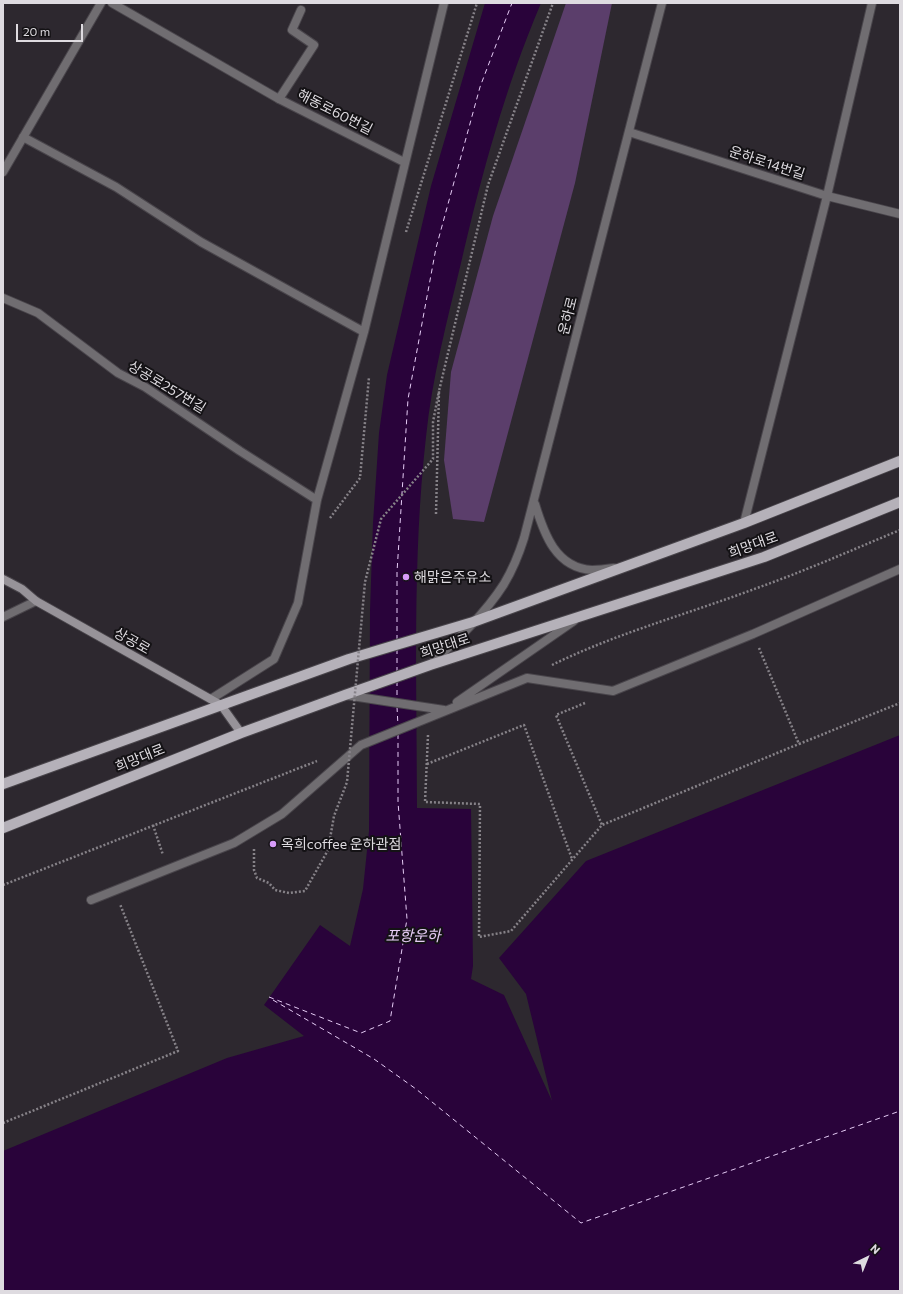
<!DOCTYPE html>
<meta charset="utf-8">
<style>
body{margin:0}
#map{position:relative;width:903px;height:1294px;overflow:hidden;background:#2d282f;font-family:Commissioner,sans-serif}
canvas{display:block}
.frame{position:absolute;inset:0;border:4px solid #dedbe0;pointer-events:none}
.north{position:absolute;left:847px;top:1238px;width:40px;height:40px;-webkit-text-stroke:3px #141215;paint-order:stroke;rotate:43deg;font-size:11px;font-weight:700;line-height:16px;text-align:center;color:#dedbe0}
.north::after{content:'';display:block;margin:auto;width:14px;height:18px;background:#dedbe0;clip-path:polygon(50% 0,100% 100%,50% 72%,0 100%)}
.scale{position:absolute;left:16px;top:24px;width:67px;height:18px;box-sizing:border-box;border:2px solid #dedbe0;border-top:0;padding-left:5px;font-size:12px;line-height:14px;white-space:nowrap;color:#dedbe0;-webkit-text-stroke:3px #141215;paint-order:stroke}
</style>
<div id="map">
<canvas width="903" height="1294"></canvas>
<div class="frame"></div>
<div class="north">N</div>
<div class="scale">20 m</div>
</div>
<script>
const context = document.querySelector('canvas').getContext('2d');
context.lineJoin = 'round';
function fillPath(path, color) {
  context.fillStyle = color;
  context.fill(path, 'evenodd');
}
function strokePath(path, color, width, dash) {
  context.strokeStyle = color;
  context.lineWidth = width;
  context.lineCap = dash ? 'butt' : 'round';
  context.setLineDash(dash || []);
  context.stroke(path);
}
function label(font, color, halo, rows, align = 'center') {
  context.font = font + ' Commissioner,"Noto Sans KR",sans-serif';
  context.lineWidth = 4;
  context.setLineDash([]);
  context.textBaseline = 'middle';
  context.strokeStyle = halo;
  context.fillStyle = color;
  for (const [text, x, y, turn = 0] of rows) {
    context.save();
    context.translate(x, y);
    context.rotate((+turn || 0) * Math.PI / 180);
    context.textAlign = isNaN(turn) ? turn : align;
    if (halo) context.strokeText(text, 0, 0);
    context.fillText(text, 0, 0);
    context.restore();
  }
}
const green = new Path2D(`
 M 566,3 L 612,3 L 575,183 L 484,522 L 453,519 L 444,460 L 451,372 L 493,216 Z`);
const water = new Path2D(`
 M 485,3 L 541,3 C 505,88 482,173 461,263 C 447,321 432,378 426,437 C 412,560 417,685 417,808 L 471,809 L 473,966 L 471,979 L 504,995 L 552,1101 L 526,994 L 499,958 L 586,861 L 900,735 L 900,1291 L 3,1291 L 3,1151 L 227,1058 L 304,1036 L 264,1005 L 320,925 L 350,946 L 363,889 L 369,831 L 370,611 L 373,523 L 379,433 L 387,375 L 431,186 Z`);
const ferry = new Path2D(`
 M 397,640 L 397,572 L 408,399 L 436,248 L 480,87 L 512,3
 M 397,649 L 397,672
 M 397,681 L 397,700
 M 397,707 L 398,726
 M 269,997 L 361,1033 L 390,1021 L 407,919 L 398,802 L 398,735
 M 273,1000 L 374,1059 L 416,1089 L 581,1223 L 900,1111`);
const path = new Path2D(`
 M 406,232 L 477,3
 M 436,514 L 439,391 L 488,185 L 553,3
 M 330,518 L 360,478 L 369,377
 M 759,648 L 799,744 L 900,703
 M 552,665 C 617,633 688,614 757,588 C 805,571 852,550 900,530
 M 585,703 L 556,715 L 602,825
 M 428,735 L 425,802 L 480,804 L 479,937 L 511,931 L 602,825 L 799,744
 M 427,764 L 524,725 L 572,859
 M 153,825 L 163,855
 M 254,849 L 254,870 L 257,878 L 269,883 L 275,890 L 289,893 L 305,891 L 328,850
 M 3,885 L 317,761
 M 3,1123 L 178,1051 L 120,904`);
const service = new Path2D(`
 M 279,99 L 314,45 L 292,30 L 301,10
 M 345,695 L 444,710
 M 457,702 L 574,621
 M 91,900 L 234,843 L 282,814 L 361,745 L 527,678 L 613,691 L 753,634 L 900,569`);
const minor = new Path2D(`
 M 112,3 L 279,99 L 404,162
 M 629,132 L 827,196 L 900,214
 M 23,137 L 116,187 L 201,242 L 364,332
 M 3,172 L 101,3
 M 3,298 L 38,313 L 118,373 L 145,387 L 240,451 L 317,500
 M 744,523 L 827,196 L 872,3
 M 3,617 L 36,601
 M 211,699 L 274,659 L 298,603 L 317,500 L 364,332 L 444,3`);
const tertiary = new Path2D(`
 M 535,504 C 544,534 556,568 592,570 C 599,570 607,569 614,568
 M 431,664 C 457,640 485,614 504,584 C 513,569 519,554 524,538 L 662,3`);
const secondary = new Path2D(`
 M 3,579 L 22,589 L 36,601 L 221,705 L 241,733`);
const primary = new Path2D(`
 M 3,784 L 349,659 L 473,622 L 744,523 L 900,461
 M 3,828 L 241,733 L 345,695 L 430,665 L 764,557 L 900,502`);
const pathBridge = new Path2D(`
 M 328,850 L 334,816 L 347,782 L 365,582 L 381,519 L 433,459 L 433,422 L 439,391`);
const markers = [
 [406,577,4,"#d79bf9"],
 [273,844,4,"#d79bf9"]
];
const streetNames = [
 ["해동로60번길",335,112,27],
 ["운하로14번길",767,163,18],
 ["운하로",568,316,-76],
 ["상공로257번길",167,387,31],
 ["희망대로",753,545,-20],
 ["상공로",132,641,29],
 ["희망대로",445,646,-18],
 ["희망대로",140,758,-22]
];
const poiNames = [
 ["해맑은주유소",414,577],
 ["옥희coffee 운하관점",281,844]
];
const waterNames = [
 ["포항운하",413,936]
];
fillPath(green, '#5b3e6b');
fillPath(water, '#29033a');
strokePath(ferry, '#e5ccf5', 1, [5, 4]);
strokePath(service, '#49454b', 10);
strokePath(minor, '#49454b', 10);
strokePath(tertiary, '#49454b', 10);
strokePath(secondary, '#49454b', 10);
strokePath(primary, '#49454b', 12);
strokePath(path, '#868288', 2.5, [2, 2]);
strokePath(service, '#706d71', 8);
strokePath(minor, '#706d71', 8);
strokePath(tertiary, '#706d71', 8);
strokePath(secondary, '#979399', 8);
strokePath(primary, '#b5b1b9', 10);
strokePath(pathBridge, '#868288', 2.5, [2, 2]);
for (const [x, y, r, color] of markers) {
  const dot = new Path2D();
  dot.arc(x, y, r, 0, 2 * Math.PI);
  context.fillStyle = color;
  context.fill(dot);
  strokePath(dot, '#141215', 1.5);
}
label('14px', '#dedbe0', '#141215', streetNames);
label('14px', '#dedbe0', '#141215', poiNames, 'left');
label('italic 15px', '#e5ccf5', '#141215', waterNames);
</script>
